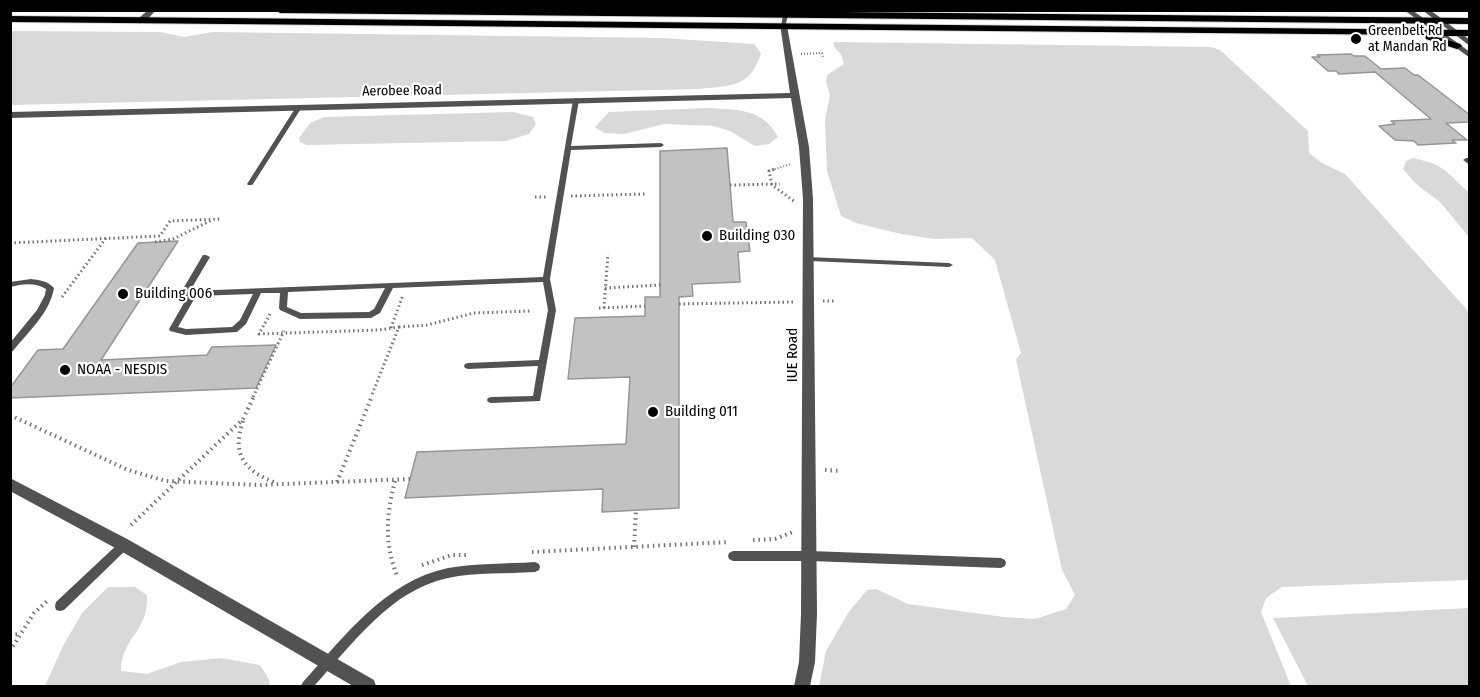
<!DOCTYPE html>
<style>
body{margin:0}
#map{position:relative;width:1480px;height:697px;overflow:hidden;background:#fff;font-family:"Fira Sans Condensed",sans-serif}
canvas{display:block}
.frame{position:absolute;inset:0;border:12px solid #000;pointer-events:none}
</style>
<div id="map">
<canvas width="1480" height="697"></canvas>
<div class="frame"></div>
</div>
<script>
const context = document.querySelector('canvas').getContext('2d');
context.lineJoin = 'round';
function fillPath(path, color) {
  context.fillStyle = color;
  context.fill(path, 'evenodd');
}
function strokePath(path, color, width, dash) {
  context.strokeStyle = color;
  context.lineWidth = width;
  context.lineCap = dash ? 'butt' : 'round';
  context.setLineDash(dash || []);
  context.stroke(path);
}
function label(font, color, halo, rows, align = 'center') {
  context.font = font + ' "Fira Sans Condensed",sans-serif';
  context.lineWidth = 4.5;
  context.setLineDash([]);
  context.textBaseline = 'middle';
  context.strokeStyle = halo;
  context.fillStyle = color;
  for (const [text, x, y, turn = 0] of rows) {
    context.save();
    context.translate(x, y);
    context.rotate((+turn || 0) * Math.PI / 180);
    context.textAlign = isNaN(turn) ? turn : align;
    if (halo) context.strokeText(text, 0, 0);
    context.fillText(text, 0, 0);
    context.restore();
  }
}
const green = new Path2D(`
 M 10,31 L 160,32 L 184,37 L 213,32 L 662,38 L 754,44 L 761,53 C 751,88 729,86 697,89 L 11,105 Z
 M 834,42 L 1211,47 L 1220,50 L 1308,131 L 1309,153 L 1322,163 L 1345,174 L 1469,312 L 1469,580 L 1282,587 L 1266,598 L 1261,612 L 1291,686 L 819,686 L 826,651 L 848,613 L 867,590 L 876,589 L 908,604 L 1004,617 L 1035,619 L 1066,609 L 1075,595 L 1062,570 L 1016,360 L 1021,353 L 995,260 L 972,238 L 934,239 L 901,234 L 856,223 L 841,216 L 827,171 L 825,120 L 830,95 L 826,82 L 827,75 L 844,64 L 841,54 L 834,47 Z
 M 709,108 C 738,110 762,108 778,137 L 769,144 L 755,146 L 730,131 L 714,126 L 664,124 L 624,134 L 604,133 L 595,127 L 609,112 Z
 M 513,112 L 533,117 L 536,124 L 529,134 L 506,141 L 306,145 L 300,142 L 299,138 L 310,123 L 324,117 Z
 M 1413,158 C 1425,161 1439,164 1448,173 C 1456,180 1461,186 1469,192 L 1469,237 L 1440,202 L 1416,184 L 1403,169 L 1406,161 Z
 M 108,587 L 135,587 L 147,595 C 149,632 122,636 121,671 L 147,674 L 181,662 L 221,658 L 260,665 L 269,679 L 270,686 L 45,686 L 63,646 L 82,613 Z
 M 1469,608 L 1469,686 L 1308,686 L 1273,618 Z`);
const building = new Path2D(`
 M 1351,54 L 1354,56 L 1365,56 L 1381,69 L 1405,68 L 1414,75 L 1418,75 L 1470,115 L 1470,122 L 1446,123 L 1467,140 L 1452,140 L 1456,143 L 1418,145 L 1414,141 L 1395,140 L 1379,126 L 1395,124 L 1391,121 L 1431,119 L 1375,72 L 1339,74 L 1336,71 L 1328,71 L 1312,57 L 1320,57 L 1317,55 Z
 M 727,148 L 733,222 L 746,222 L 750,251 L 738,252 L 740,282 L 692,284 L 693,296 L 679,297 L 679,508 L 602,512 L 603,489 L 405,498 L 417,452 L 626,444 L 630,377 L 568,379 L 575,318 L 645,316 L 645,297 L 660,297 L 660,151 Z
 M 178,241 L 101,360 L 207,355 L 212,347 L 276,345 L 256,388 L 10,398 L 10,388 L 38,350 L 63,349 L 138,243 Z`);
const pathFar2 = new Path2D(`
 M 801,54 L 822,53 L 823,57
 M 769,171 L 791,164`);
const pathFar1 = new Path2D(`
 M 774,169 L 769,171 L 772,185 L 795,202
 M 730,185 L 780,184
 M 571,196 L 645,194
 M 535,197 L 548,197
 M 155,242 L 173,239 L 212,220
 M 10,243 L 160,236 L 170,221 L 221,219
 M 605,288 L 661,285
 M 62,297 L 106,238
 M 823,301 L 835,301
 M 679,304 L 794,302
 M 599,308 L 645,306
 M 604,308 L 608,254
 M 270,314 L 259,334 L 379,330 L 399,327 L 371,397
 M 399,327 L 427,325 L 474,313 L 532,311
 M 391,328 L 403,295
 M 253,397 L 284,331`);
const path = new Path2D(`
 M 10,415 L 128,470 L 166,481 L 259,485 L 410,479
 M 243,421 C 231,455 245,471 276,483
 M 825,470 L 841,471
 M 395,481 C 386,516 384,544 398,578
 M 337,482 L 372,396
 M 131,525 L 243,419 L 254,396
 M 753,540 L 775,539 L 793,532
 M 634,547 L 636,510
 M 532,552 L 729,542
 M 422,565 L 452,555 L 468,555
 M 10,635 L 20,634
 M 10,651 L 34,613 L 47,601`);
const service = new Path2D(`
 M 788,10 L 793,10 L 788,15 L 785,27 L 781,27 L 783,15 Z
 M 576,98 L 579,100 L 571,146 L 661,143 L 664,145 L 661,147 L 571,150 L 550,279 L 556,310 L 540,401 L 491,403 L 488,402 L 487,400 L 488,398 L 491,397 L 533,396 L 538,366 L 468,369 L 465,368 L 464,366 L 465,364 L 468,363 L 539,360 L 548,310 L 543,282 L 393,288 L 380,313 L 371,318 L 300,319 L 280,310 L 279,308 L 280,293 L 261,293 L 246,324 L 237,332 L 186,335 L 170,331 L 169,329 L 188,296 L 181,296 L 180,294 L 203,255 L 206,255 L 210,257 L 190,291 L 543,277 L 573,100 ZM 385,288 L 374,309 L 369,312 L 301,313 L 287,307 L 288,292 ZM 253,294 L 240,320 L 232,327 L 186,329 L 178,327 L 196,296 Z
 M 299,105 L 302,107 L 253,184 L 252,185 L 248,185 L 247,184 L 296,107 Z
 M 1466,158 L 1470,158 L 1470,165 L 1463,160 Z
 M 807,257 L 949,263 L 953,265 L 949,267 L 810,261 L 806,259 Z
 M 31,279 C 39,280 48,281 54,288 C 50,313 28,332 13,351 L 10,352 L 10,343 L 37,310 L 45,295 L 46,289 C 34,282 23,284 10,287 L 10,282 Z
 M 124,540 L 128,542 L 129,545 L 128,548 L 64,610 L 60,611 L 56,610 L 55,606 L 56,602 L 120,542 Z
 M 733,551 L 810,551 L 1001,558 L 1005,560 L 1006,563 L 1005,566 L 1001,568 L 810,561 L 733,561 L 729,559 L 728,556 L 729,553 Z
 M 535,562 L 539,564 L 540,567 L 539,570 L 535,572 C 506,574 476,572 448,578 C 390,590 352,645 314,686 L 301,686 L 303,682 C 344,637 385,581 448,568 C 476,563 506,564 535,562 Z`);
const minor = new Path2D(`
 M 780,24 L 787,26 L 809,147 L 813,199 L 817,614 L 815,662 L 810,686 L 794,686 L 799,662 L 801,614 L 803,199 L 799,147 L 791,98 L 10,118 L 10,112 L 790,93 Z
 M 10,478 L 129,540 L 374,680 L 376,686 L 353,686 L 119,550 L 10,491 Z`);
const tertiary = new Path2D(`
 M 148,10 L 156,10 L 145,22 L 139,22 L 139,18 Z
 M 1404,10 L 1412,10 L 1470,52 L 1470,58 Z
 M 1422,10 L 1430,10 L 1470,40 L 1470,46 Z`);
const primary = new Path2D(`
 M 276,10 L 632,10 L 1470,18 L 1470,24 L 280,13 Z
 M 10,16 L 1470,30 L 1470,36 L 1434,36 L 1460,44 L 1462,46 L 1457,49 L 1426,39 L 1425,35 L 10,22 Z`);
const markers = [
 [1356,39,6,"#000"],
 [707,236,6,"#000"],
 [123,294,6,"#000"],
 [65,370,6,"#000"],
 [653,412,6,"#000"]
];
const farPoinames = [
 ["Greenbelt Rd",1368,31],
 ["at Mandan Rd",1368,47]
];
const farStreetnames = [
 ["Aerobee Road",402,91,-1]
];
const poiNames = [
 ["Building 030",719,236],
 ["Building 006",135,294],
 ["NOAA - NESDIS",77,370],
 ["Building 011",665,412]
];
const streetNames = [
 ["IUE Road",793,355,-90]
];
fillPath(green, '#d9d9d9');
fillPath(building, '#c2c2c2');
strokePath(building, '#969696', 1.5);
strokePath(primary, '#dbdbdb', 2);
strokePath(pathFar2, '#747474', 2, [1, 2]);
strokePath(pathFar1, '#747474', 3, [1.5, 3]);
strokePath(path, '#747474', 4, [1.5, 4]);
fillPath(service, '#525252');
fillPath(minor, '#525252');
fillPath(tertiary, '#525252');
fillPath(primary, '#000');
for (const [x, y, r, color] of markers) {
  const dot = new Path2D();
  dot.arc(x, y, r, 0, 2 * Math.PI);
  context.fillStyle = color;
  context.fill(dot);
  strokePath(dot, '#fff', 2);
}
label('14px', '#000', '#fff', farPoinames, 'left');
label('14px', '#000', '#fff', farStreetnames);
label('15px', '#000', '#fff', poiNames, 'left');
label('15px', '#000', '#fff', streetNames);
</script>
